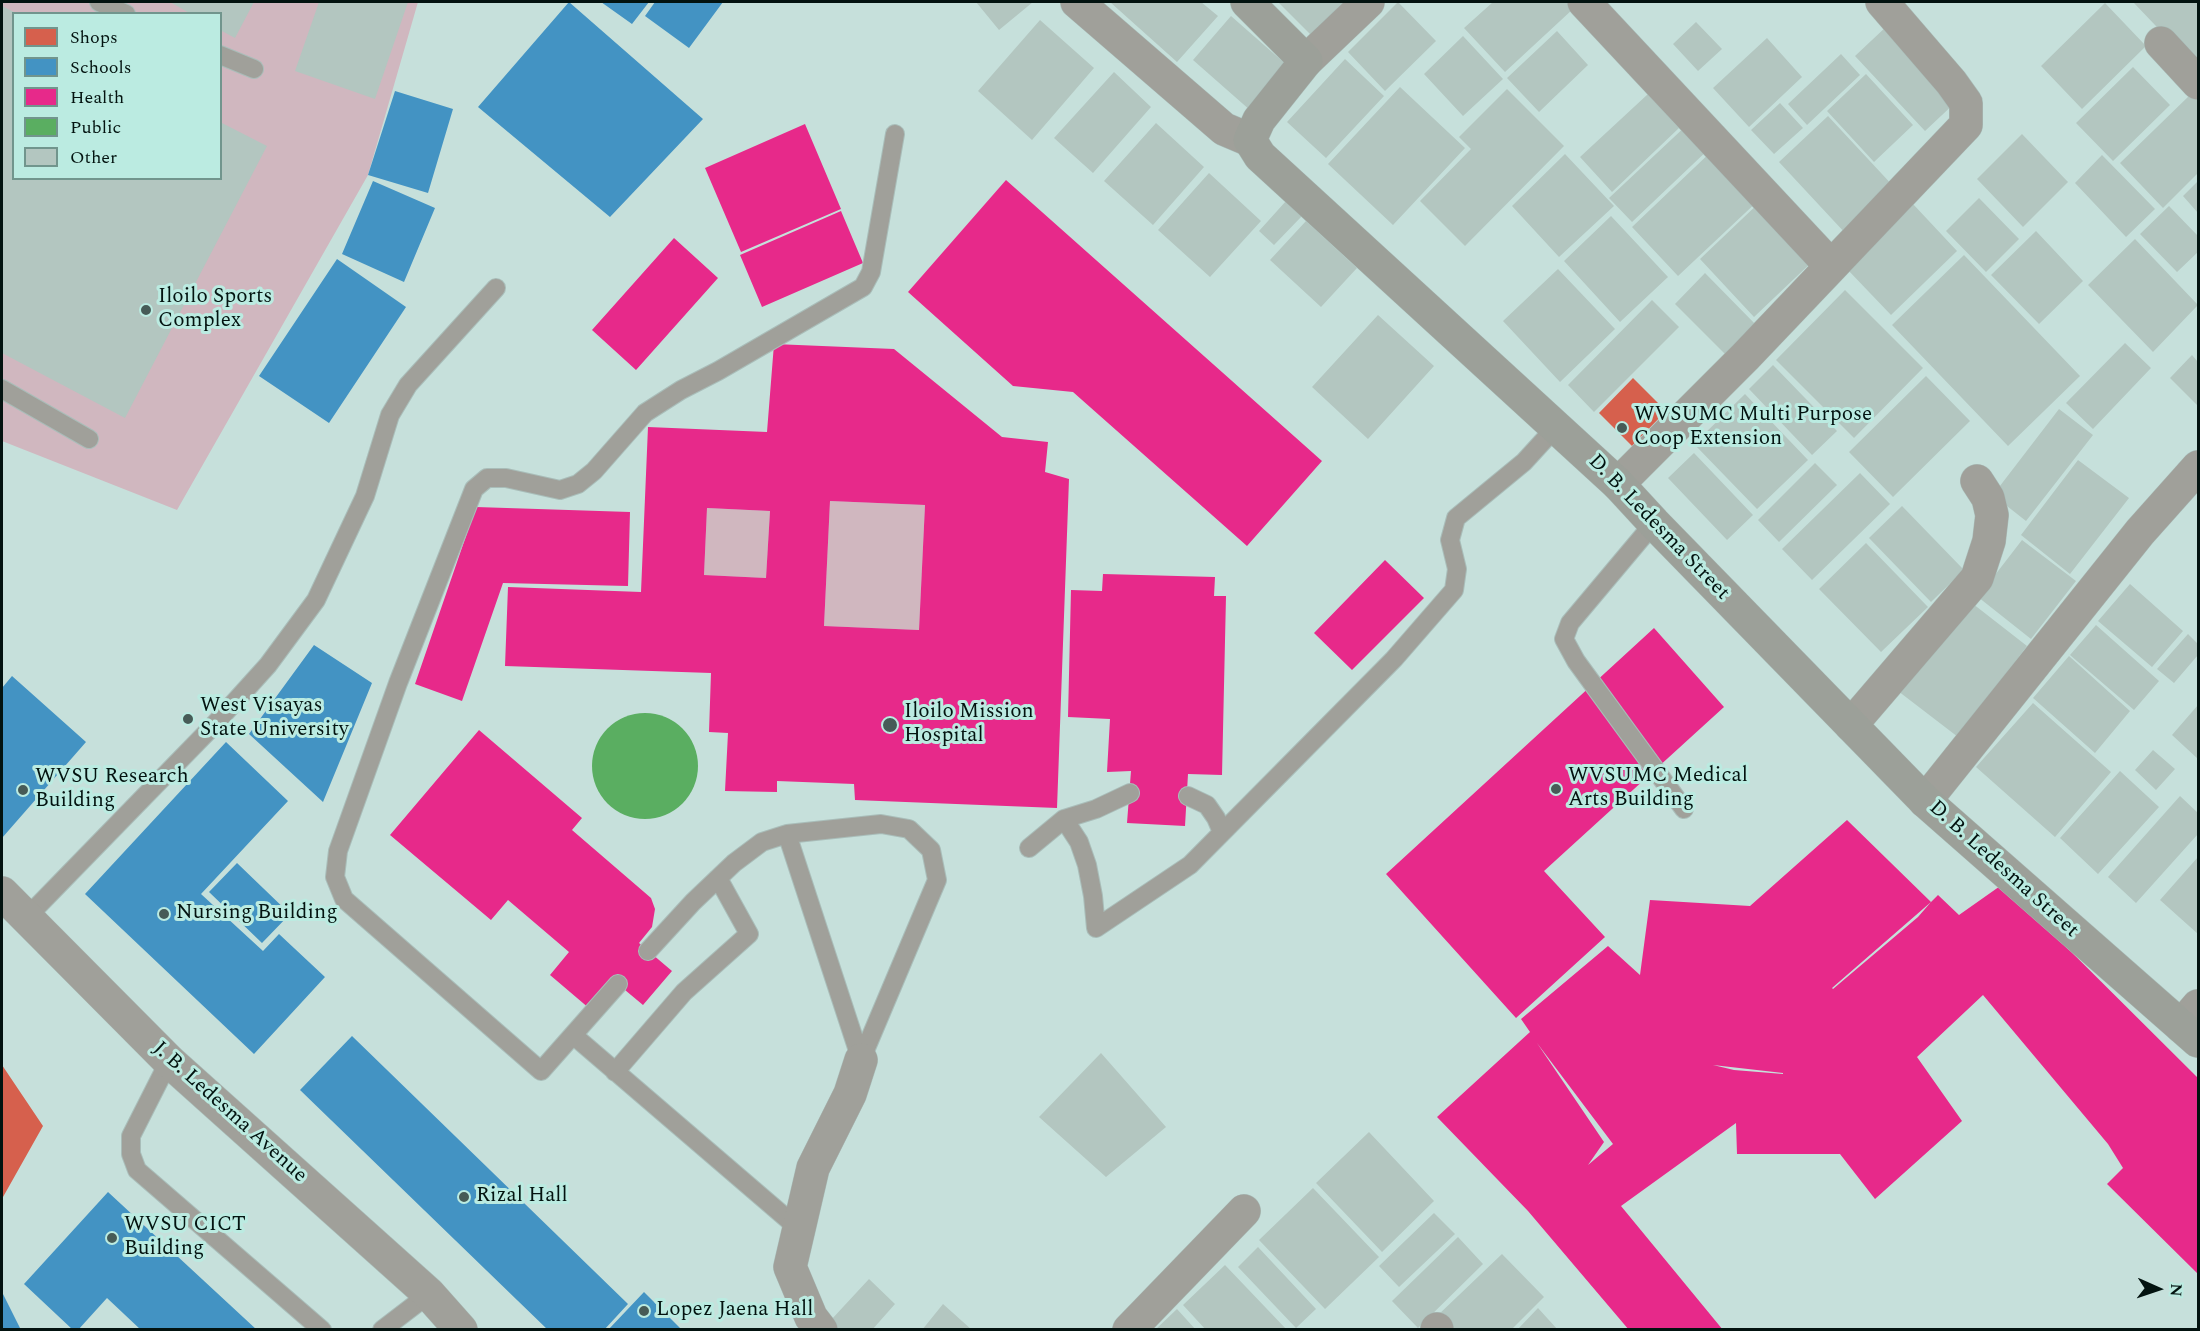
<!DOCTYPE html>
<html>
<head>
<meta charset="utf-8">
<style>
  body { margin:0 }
  #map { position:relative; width:2200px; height:1331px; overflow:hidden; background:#c6e0db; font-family:Spectral,serif }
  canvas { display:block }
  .frame { position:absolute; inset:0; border:3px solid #031310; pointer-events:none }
  .legend { position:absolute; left:12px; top:12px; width:210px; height:168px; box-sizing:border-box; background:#bbebe1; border:2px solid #71958d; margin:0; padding:8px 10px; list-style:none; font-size:18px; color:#031310 }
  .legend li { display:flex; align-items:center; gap:12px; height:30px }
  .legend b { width:30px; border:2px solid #71958d }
  .north { position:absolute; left:2128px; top:1259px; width:60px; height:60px; -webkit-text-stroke:4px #bbebe1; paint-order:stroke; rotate:93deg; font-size:16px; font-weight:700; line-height:24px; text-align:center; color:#031310 }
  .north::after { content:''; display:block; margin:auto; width:21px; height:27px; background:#031310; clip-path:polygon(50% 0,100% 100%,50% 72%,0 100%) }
</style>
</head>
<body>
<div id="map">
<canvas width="2200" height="1331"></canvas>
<div class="frame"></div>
<ul class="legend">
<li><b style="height:16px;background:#d6604d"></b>Shops</li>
<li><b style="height:16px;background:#4393c3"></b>Schools</li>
<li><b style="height:16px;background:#e7298a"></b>Health</li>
<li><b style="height:16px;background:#5aae61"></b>Public</li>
<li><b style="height:16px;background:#b3c6c0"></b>Other</li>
</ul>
<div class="north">N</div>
</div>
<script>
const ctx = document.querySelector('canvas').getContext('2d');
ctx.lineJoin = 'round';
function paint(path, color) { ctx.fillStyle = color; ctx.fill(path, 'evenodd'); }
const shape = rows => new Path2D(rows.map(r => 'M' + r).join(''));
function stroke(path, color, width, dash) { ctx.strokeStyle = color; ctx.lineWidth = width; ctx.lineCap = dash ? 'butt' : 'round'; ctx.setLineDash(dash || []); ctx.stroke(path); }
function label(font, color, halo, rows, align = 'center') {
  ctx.font = font + ' Spectral,serif'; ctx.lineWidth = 6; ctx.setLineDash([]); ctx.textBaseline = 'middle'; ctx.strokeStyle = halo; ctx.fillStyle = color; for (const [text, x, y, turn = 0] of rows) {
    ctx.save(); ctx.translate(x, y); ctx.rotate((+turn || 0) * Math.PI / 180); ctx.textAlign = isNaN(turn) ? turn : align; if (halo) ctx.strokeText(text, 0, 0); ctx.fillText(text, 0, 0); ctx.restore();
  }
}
paint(shape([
  [2,2,418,2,368,175,177,510,2,441],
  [14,14,220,14,220,178,14,178],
  [830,501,925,505,919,630,824,626],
  [707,508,770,511,766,578,704,575]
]), '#d0b7bf');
paint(shape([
  [1633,378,1666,411,1632,446,1599,413],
  [2,1065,43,1126,3,1197,2,1196]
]), '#d6604d');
paint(shape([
  [569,2,703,119,610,217,478,107],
  [601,2,649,2,632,24],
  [655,2,723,2,689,48,645,16],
  [395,91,453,109,428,193,368,175],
  [373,181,435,208,404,282,342,254],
  [337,259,406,307,329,423,259,376],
  [314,645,372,683,323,802,249,734],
  [12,676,86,742,2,838,2,688],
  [226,742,288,801,201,894,263,951,279,934,325,977,254,1054,85,894],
  [237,863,290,914,262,943,209,892],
  [352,1036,628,1304,604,1330,548,1330,300,1090],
  [108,1192,257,1330,141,1330,107,1298,78,1330,73,1330,24,1284],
  [2,1292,21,1330,2,1330],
  [644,1292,682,1330,608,1330]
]), '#4393c3');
paint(shape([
  [805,124,841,209,741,252,705,168],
  [1006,180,1322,461,1247,546,1073,392,1013,386,908,292],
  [841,211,863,263,762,307,740,255],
  [674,238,718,278,636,370,592,330],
  [774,344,894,349,1002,437,1048,442,1045,472,1069,479,1057,808,855,800,854,784,777,781,777,792,725,791,728,733,709,732,711,673,505,666,508,587,641,592,648,427,767,432],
  [830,501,925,505,919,630,824,626],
  [707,508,770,511,766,578,704,575],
  [476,507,630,512,628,586,503,583,462,701,415,684],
  [1385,560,1424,598,1352,670,1314,633],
  [1103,574,1215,577,1214,596,1226,596,1222,775,1188,774,1185,826,1127,823,1131,771,1107,772,1110,719,1068,717,1071,590,1102,591],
  [1654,628,1724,707,1544,871,1605,937,1516,1018,1386,874],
  [479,730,582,818,572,830,651,898,655,909,652,927,639,943,672,971,643,1005,613,980,590,1009,550,975,569,952,508,900,491,920,390,835],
  [1847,820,1931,902,1938,895,1959,915,2003,884,2198,1078,2198,1274,2107,1184,2123,1168,2108,1144,1983,995,1917,1057,1962,1121,1875,1199,1840,1154,1737,1154,1736,1123,1621,1206,1723,1330,1629,1330,1528,1211,1437,1117,1530,1032,1521,1019,1608,946,1640,975,1650,900,1750,906],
  [1931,902,1918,917,1833,989,1832,988],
  [1537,1043,1613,1144,1588,1165,1604,1142],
  [1713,1065,1783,1073,1783,1074,1734,1070]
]), '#e7298a');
paint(shape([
  '592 766a53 53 0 1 1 106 0a53 53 0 1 1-106 0Z'
]), '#5aae61');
paint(shape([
  [170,2,254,2,235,38,220,30,220,14,191,14],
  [319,2,408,2,375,99,295,71],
  [976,2,1033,2,999,30],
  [1110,2,1201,2,1218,16,1177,62],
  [1278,2,1355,2,1316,40],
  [1398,2,1436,41,1385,91,1348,52],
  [1493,2,1566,2,1573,9,1505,72,1464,28],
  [2133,2,2198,2,2198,70],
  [2105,3,2146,46,2082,109,2041,66],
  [2,6,14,12,14,178,220,178,220,122,267,146,125,418,2,353],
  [1231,16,1289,67,1251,111,1193,60],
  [1040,20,1094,68,1032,140,978,91],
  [1696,22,1722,49,1698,71,1673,44],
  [1888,25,1958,100,1925,131,1855,56],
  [1557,31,1588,65,1539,112,1507,78],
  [1463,36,1503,79,1463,116,1424,74],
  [1767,38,1802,77,1749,127,1713,88],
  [1841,54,1860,75,1807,125,1788,104],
  [1345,59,1384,96,1326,158,1287,122],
  [2133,67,2170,105,2113,161,2076,123],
  [1114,72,1151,107,1093,173,1054,138],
  [1866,74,1913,125,1874,162,1827,111],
  [1400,87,1465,148,1393,225,1328,164],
  [1507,89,1564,146,1465,246,1420,201,1471,149,1459,137],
  [1648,94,1679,128,1612,192,1580,157],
  [2191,94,2198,101,2198,173,2163,208,2120,163],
  [1780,103,1803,128,1774,154,1751,130],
  [1828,116,1895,188,1846,234,1779,162],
  [1156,123,1204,167,1153,225,1104,181],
  [1689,123,1711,147,1632,222,1609,198],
  [2022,134,2068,182,2023,227,1977,179],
  [1715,148,1761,198,1678,276,1632,227],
  [1565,154,1614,206,1559,257,1512,206],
  [2102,155,2155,209,2126,237,2075,183],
  [1209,173,1261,221,1210,277,1158,230],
  [2198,181,2198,213,2183,196],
  [1979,198,2019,239,1986,272,1946,231],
  [1762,200,1816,258,1754,317,1700,259],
  [1286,201,1302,216,1274,245,1259,231],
  [1913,204,1957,251,1891,315,1847,269],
  [2169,206,2198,236,2198,252,2177,272,2140,234],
  [1611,216,1668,277,1620,322,1564,261],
  [1306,221,1357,268,1321,307,1270,260],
  [2036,231,2083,281,2039,324,1991,275],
  [2135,239,2198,305,2153,352,2088,285],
  [1964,255,2080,376,2008,446,1892,325],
  [1558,269,1615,329,1560,382,1503,321],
  [1705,273,1760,329,1730,359,1675,304],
  [1845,290,1923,368,1854,438,1776,360],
  [1652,300,1679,327,1594,412,1568,385],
  [1378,315,1434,366,1368,439,1312,387],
  [2125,343,2151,368,2093,429,2066,403],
  [2192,355,2198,362,2198,406,2170,378],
  [1773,365,1837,431,1812,455,1749,389],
  [1926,376,1970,421,1893,497,1849,452],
  [1745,394,1808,460,1757,509,1694,444],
  [2059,409,2093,435,2026,521,1993,495],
  [1694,453,1753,515,1727,540,1668,478],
  [2078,460,2129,498,2070,574,2021,535],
  [1815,463,1837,485,1779,542,1758,520],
  [1860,473,1890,504,1812,580,1782,549],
  [1902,506,1964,570,1931,602,1869,538],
  [2022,540,2076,581,2031,639,1978,597],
  [1866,543,1928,607,1881,652,1819,589],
  [2130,584,2183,631,2152,667,2098,621],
  [1968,600,2027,646,1958,737,1898,691],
  [2096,625,2159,681,2134,710,2070,655],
  [2188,634,2198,644,2198,655,2174,683,2157,669],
  [2069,656,2130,711,2095,753,2033,698],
  [2033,703,2111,772,2055,837,1976,767],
  [2198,705,2198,759,2172,735],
  [2153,750,2175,769,2156,790,2135,770],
  [2120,771,2159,807,2098,874,2060,838],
  [2180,796,2198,813,2198,834,2136,903,2108,877],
  [2198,857,2198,934,2160,900],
  [1101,1053,1166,1127,1106,1177,1039,1117],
  [1369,1132,1434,1201,1382,1252,1316,1183],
  [1313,1188,1379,1257,1325,1309,1259,1240],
  [1434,1213,1455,1234,1399,1287,1379,1266],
  [1458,1237,1483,1264,1418,1328,1392,1301],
  [1258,1247,1316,1309,1296,1328,1238,1267],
  [1502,1254,1544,1297,1511,1330,1449,1330,1437,1316],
  [1225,1265,1287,1330,1206,1330,1183,1305],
  [869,1279,895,1304,872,1330,840,1330,831,1320],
  [943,1304,972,1330,922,1330],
  [1538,1308,1558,1330,1517,1330],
  [1177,1309,1196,1330,1155,1330]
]), '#b3c6c0');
const lane = shape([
  [99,2,126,14],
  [220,55,254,69],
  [2,389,89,439],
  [1654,523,1570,623,1564,639,1576,661,1684,809],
  [1188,796,1207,805,1216,818,1222,832],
  [1064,819,1079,842,1087,865,1093,896,1096,928,1190,865,1394,659,1454,590,1457,569,1450,540,1456,518,1524,462,1556,427],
  [787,834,861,1060],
  [1029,848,1064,819,1096,809,1130,793],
  [26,918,212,727,268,665,316,600,365,496,390,415,408,385,496,288],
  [648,951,693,902,734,863,762,842,787,834,881,824,909,829,931,850,937,880,861,1060],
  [618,984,541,1071,344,899,335,877,338,851,398,683,474,489,487,478,506,478,560,490,578,484,594,471,645,413,681,390,718,371,863,287,871,272,895,134],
  [573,1035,799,1229],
  [169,1061,131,1136,131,1154,137,1170,322,1330],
  [615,1072,684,992,749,934,718,878],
  [382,1330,429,1294]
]);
const street = shape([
  [1077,2,1224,129,1250,140],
  [1584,2,1831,266],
  [2161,43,2198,83],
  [1306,61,1368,2],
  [1618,484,1745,357,1966,125,1966,103,1951,82,1882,2],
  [1851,725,1977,578,1989,541,1992,515,1988,498,1977,481],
  [1925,801,2140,532,2198,467],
  [2,893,169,1061,429,1294,461,1330],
  [2181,1026,2198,1006],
  [1437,1329,1437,1330],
  [821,1330,811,1317,790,1267,813,1168,850,1094,861,1060],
  [1129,1330,1244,1211]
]);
const secondary = shape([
  [1247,2,1306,61,1259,120,1250,140,1260,156,1618,484,1654,523,1925,801,2198,1041]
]);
stroke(lane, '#a9bdb9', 20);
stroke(street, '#a9bdb9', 34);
stroke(secondary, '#a9bdb9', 34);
stroke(lane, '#a0a09a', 18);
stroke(street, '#a0a09a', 33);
stroke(secondary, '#9ca099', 33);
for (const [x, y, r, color] of [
  [146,310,6,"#475b57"],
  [1622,428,6,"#475b57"],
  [188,719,6,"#475b57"],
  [890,725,8,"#475b57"],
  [1556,789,6,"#475b57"],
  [23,790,6,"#475b57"],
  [164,914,6,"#475b57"],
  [464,1197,6,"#475b57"],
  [112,1238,6,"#475b57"],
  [644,1311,6,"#475b57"]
]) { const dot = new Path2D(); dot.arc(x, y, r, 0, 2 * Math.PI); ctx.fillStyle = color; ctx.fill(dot); stroke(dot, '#bbebe1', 2); }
label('21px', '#031310', '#bbebe1', [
  ["Iloilo Sports",158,298],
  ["Complex",158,322],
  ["WVSUMC Multi Purpose",1634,416],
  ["Coop Extension",1634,440],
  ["West Visayas",200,707],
  ["State University",200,731],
  ["Iloilo Mission",904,713],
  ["Hospital",904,737],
  ["WVSUMC Medical",1568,777],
  ["Arts Building",1568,801],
  ["WVSU Research",35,778],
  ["Building",35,802],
  ["Nursing Building",176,914],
  ["Rizal Hall",476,1197],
  ["WVSU CICT",124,1226],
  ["Building",124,1250],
  ["Lopez Jaena Hall",656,1311]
], 'left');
label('21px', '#031310', '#bbebe1', [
  ["D. B. Ledesma Street",1658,528,46],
  ["D. B. Ledesma Street",2003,870,42],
  ["J. B. Ledesma Avenue",229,1113,42]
]);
</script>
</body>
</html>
